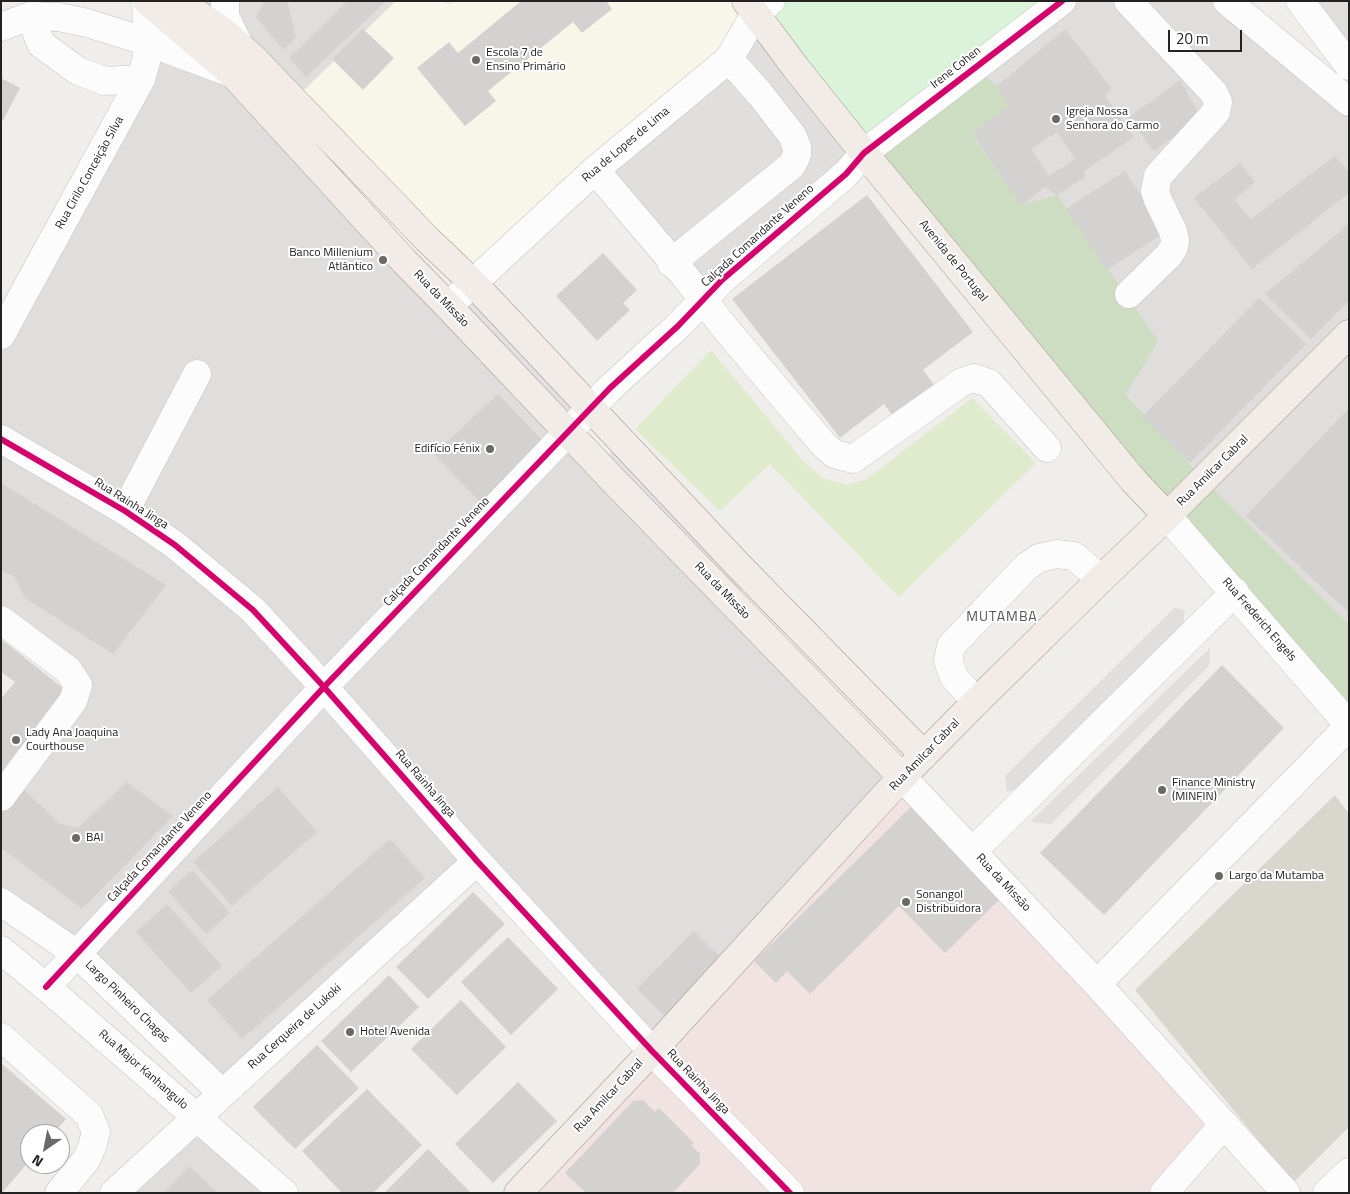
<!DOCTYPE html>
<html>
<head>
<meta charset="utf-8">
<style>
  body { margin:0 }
  #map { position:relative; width:1350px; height:1194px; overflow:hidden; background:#f0eeeb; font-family:"Titillium Web",sans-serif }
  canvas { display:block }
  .frame { position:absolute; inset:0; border:2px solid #222; pointer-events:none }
  .north { position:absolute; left:20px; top:1124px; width:50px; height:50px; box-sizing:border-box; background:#fff; border:1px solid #a7a7a7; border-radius:50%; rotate:213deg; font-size:14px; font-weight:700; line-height:20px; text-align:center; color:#222 }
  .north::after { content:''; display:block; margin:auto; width:18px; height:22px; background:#6a6968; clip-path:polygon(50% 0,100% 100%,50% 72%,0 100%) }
  .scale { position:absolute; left:1168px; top:30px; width:74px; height:22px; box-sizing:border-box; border:2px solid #222; border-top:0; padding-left:6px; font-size:15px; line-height:18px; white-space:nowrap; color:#222; -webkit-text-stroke:4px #fff; paint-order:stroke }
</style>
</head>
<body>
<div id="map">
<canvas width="1350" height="1194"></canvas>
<div class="frame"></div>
<div class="north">N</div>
<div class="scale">20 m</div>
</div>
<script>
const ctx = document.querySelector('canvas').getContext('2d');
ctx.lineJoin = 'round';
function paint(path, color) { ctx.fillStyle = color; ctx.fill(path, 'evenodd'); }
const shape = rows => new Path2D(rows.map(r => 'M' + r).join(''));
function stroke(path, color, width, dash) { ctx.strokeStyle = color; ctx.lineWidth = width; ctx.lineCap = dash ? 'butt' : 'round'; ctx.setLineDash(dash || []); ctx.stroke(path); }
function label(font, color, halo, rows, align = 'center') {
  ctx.font = font + ' "Titillium Web",sans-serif'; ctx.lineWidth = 4; ctx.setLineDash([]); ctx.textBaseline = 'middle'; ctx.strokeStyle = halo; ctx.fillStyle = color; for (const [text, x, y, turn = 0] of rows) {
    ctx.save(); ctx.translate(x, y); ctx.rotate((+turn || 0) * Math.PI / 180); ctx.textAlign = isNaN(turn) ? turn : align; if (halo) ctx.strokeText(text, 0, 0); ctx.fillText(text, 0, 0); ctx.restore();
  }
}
paint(shape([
  [179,1,396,1,294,100],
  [1062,1,1229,1,1349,101,1349,624,1204,479,1126,393,1021,206,972,134,1008,106,975,68],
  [1300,1,1349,1,1349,66],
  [148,42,233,74,902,777,652,1051,477,861,222,1093,1,902,1,798,78,685,1,620,1,335],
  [196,1116,284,1193,114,1193]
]), '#dfdedc');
paint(shape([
  [902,777,1224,1124,1165,1193,517,1193]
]), '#f1e3e2');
paint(shape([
  [396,1,444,1,448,6,454,1,746,1,729,59,473,283,294,100]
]), '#f8f6e8');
paint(shape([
  [1335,795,1349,814,1349,1127,1293,1183,1135,990]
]), '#d9d7cd');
paint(shape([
  [711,350,804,462,823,478,846,485,867,479,972,398,1036,463,899,597,770,464,720,511,635,429]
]), '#dfebcc');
paint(shape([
  [975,68,997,86,1008,106,972,135,1021,205,1057,195,1158,341,1126,394,1204,479,1349,624,1349,725,864,153]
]), '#cdddc2');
paint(shape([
  [771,1,1062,1,864,153,755,14]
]), '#dbf4d9');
paint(shape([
  [755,14,864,153,702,301,595,170],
  [1174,608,1185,610,1182,632,1015,790,1007,792,1005,776],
  [1210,648,1209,666,1051,824,1030,822]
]), '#e0dfde');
paint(shape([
  [473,283,591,409,568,433,448,306],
  [613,451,742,589,734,596,605,459]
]), '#e2e1e5');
paint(shape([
  [265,1,287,1,296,37,283,50,256,17],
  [348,1,386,1,306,77,289,58],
  [521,1,606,1,612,9,582,33,573,22,488,91,496,101,465,126,417,68,449,42,458,53],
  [363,29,394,58,363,90,332,59],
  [1065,29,1111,88,1105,96,1134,137,1084,171,1085,177,1057,195,1045,187,1021,206,972,134,1008,106,997,86],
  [1057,132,1075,159,1049,176,1031,149],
  [1,78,20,88,1,124],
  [1180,80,1198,112,1194,122,1154,151,1128,118],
  [1335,156,1349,172,1349,193,1252,269,1194,198,1240,163,1255,182,1234,200,1251,219],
  [1125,171,1165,232,1107,270,1066,209],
  [867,195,973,332,923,370,938,390,897,422,884,404,840,438,732,299],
  [1349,224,1349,301,1311,339,1265,294],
  [603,253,637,290,623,303,630,310,597,341,556,296],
  [1259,298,1306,344,1190,463,1142,417],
  [498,394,546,444,482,504,434,454],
  [1349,408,1349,613,1246,516],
  [1,483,166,585,113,654,25,598,14,576,1,571],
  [1,639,68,692,1,780,1,699,15,682,1,672],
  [1222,665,1284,728,1104,915,1040,853],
  [127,782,173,816,82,909,1,848,1,811,21,787,60,824,78,828],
  [278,787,317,832,232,906,193,862],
  [912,806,1002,897,945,953,899,906,810,994,787,971,776,983,754,961],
  [390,839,425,878,242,1039,207,1000],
  [192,870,230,913,206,934,168,891],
  [473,892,505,924,428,999,396,967],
  [167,904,222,966,191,993,136,932],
  [694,931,723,960,666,1017,637,989],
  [508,937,558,989,511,1035,461,982],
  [389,975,419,1007,351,1072,321,1041],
  [461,1000,506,1047,457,1095,411,1049],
  [317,1045,359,1088,295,1149,253,1107],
  [1,1063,66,1119,53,1134,30,1134,30,1160,2,1193],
  [518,1082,557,1121,493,1183,455,1144],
  [367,1089,422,1145,373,1193,342,1193,302,1151],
  [643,1100,655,1112,659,1108,694,1143,691,1145,700,1154,700,1164,673,1193,586,1193,565,1173,633,1101],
  [428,1149,471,1193,384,1193],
  [189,1166,218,1193,164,1193]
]), '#d4d2d0');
const minor = shape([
  [225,1,225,16,240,47],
  [1128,1,1214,93,1218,102,1216,112,1158,176,1155,191,1158,200,1173,231,1175,240,1174,247,1169,255,1129,294],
  [1227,1,1349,102],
  [1300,1,1349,66],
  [30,16,41,44,78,71,105,81,141,79],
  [1,27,30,16,59,17,87,23,148,42,229,72],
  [595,170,684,275,725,328,823,444,834,454,853,459,962,382,974,378,989,383,1047,448],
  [671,263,792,165,797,155,797,147,792,135,760,94,729,59],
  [448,306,595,170,729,59,755,14,771,1],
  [1,335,141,79,146,62,148,42,146,1],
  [1,439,125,511,175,545,253,610,324,687,477,861,652,1051,790,1193],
  [125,511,197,374],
  [1167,516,1349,725],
  [1,620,68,670,78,685,73,701,1,797],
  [976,702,954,677,948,661,951,646,1026,567,1039,558,1057,554,1074,556,1101,579],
  [902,777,1097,984,1286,1193],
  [973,851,1235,592],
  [1,902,77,954,222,1093],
  [1,950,46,987,284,1193],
  [1097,984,1349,726],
  [46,987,324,687,610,388,678,326,722,280,846,174,864,153,1062,1],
  [1,1037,89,1115,96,1132,92,1147,86,1160,59,1193],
  [114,1193,477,861],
  [1164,1193,1224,1124],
  [1327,1193,1349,1172]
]);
const major = shape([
  [147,1,233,74,404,261,448,306,612,479,902,777],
  [179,1,226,34,252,57,427,239,473,283,738,565,924,755],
  [746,1,796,68,864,153,1133,480,1167,516],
  [518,1193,652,1051,902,777,976,702,1101,579,1167,516,1349,334]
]);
stroke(minor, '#c6c5c3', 29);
stroke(major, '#a69987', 29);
stroke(minor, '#fdfcfc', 28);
stroke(major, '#f2ece8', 28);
stroke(shape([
  [1,439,125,511,175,545,253,610,324,687,477,861,652,1051,790,1193],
  [46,987,324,687,610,388,678,326,722,280,846,174,864,153,1062,1]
]), '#d6006c', 6);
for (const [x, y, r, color] of [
  [476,60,5,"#6a6968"],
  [1056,119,5,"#6a6968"],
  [383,260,5,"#6a6968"],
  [490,449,5,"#6a6968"],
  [16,740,5,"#6a6968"],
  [1162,790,5,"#6a6968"],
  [76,838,5,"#6a6968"],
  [1219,876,5,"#6a6968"],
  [906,902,5,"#6a6968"],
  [350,1032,5,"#6a6968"]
]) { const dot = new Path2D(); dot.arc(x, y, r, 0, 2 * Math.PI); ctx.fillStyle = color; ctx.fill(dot); stroke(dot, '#fff', 2); }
label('12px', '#222', '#fff', [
  ["Escola 7 de",486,53],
  ["Ensino Primário",486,67],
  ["Igreja Nossa",1066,112],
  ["Senhora do Carmo",1066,126],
  ["Banco Millenium",373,253,"right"],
  ["Atlântico",373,267,"right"],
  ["Edifício Fénix",480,449,"right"],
  ["Lady Ana Joaquina",26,733],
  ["Courthouse",26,747],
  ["Finance Ministry",1172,783],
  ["(MINFIN)",1172,797],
  ["BAI",86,838],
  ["Largo da Mutamba",1229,876],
  ["Sonangol",916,895],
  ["Distribuidora",916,909],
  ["Hotel Avenida",360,1032]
], 'left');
label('12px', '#222', '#fff', [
  ["Irene Cohen",956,68,-38],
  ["Rua de Lopes de Lima",626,145,-40],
  ["Rua Cirilo Conceição Silva",90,173,-61],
  ["Calçada Comandante Veneno",758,236,-42],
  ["Avenida de Portugal",953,261,51],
  ["Rua da Missão",441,299,46],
  ["Rua Amilcar Cabral",1213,471,-45],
  ["Rua Rainha Jinga",131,504,32],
  ["Calçada Comandante Veneno",437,552,-46],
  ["Rua da Missão",722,591,46],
  ["Rua Frederich Engels",1259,620,49],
  ["Rua Amilcar Cabral",925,755,-46],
  ["Rua Rainha Jinga",425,784,49],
  ["Calçada Comandante Veneno",160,847,-47],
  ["Rua da Missão",1003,883,47],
  ["Largo Pinheiro Chagas",127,1002,44],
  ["Rua Cerqueira de Lukoki",295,1027,-42],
  ["Rua Major Kanhangulo",143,1070,41],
  ["Rua Rainha Jinga",698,1082,46],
  ["Rua Amilcar Cabral",609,1096,-47]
]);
ctx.letterSpacing = '1px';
label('14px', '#555', '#fff', [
  ["MUTAMBA",1002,618]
]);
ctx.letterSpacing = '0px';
</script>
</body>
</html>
